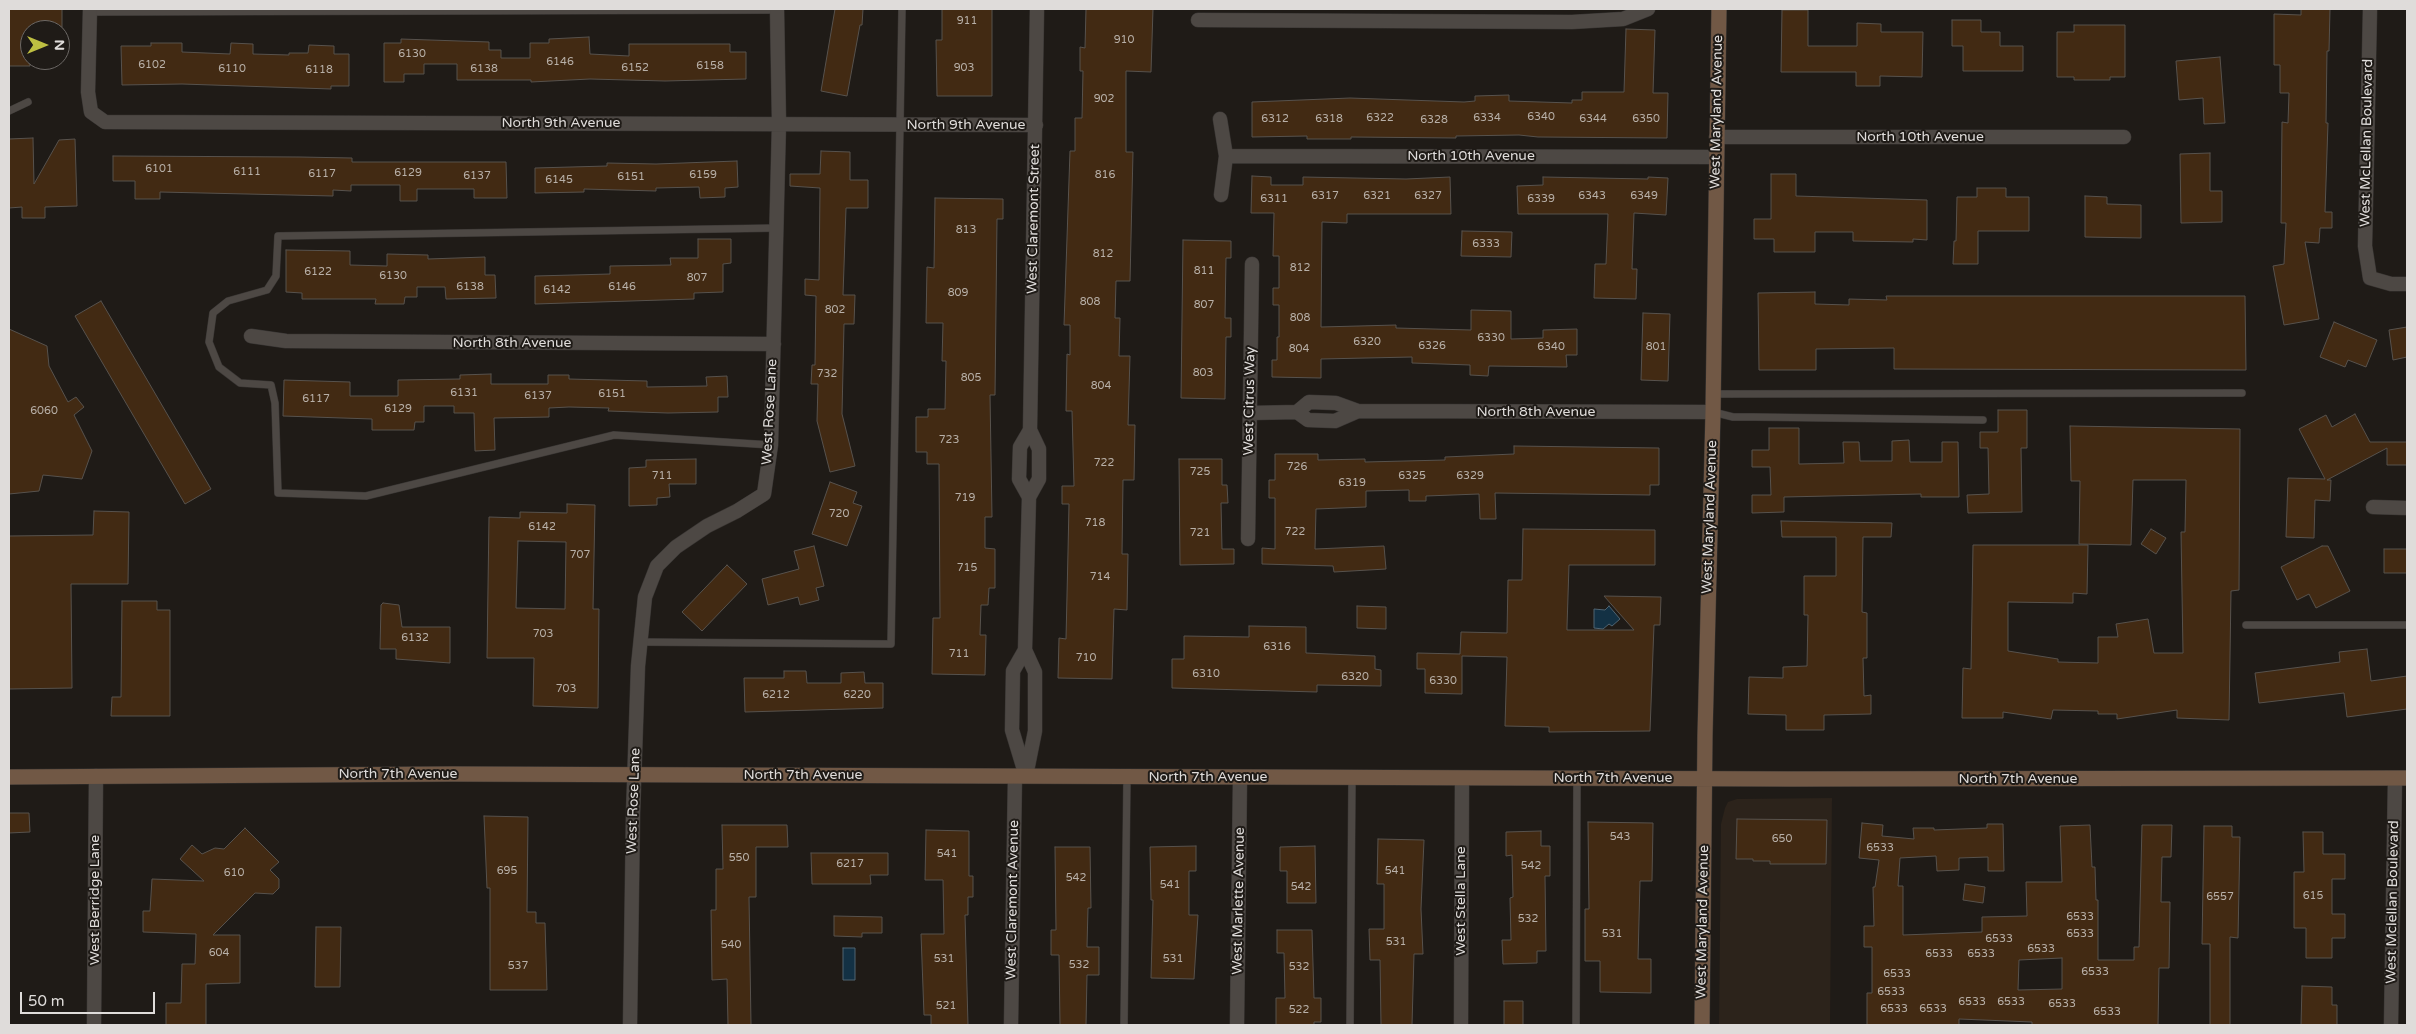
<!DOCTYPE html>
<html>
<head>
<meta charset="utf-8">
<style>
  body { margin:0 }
  #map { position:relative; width:2416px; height:1034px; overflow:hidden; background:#1f1b17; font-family:"Varela Round",sans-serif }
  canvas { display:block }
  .frame { position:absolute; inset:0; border:10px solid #dfdcda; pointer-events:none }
  .north { position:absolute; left:20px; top:20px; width:50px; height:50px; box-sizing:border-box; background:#1f1b17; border:1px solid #6c6865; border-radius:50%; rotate:90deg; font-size:14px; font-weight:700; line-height:20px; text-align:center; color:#dfdcda }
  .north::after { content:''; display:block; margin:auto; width:18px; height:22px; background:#bebf42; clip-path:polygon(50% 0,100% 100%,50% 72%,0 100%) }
  .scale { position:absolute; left:20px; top:992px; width:135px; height:22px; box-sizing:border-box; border:2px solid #dfdcda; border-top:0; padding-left:6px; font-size:15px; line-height:18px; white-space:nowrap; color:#dfdcda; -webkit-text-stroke:4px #1f1b17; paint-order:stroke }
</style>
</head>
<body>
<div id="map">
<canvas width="2416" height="1034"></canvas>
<div class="frame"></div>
<div class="north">N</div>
<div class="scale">50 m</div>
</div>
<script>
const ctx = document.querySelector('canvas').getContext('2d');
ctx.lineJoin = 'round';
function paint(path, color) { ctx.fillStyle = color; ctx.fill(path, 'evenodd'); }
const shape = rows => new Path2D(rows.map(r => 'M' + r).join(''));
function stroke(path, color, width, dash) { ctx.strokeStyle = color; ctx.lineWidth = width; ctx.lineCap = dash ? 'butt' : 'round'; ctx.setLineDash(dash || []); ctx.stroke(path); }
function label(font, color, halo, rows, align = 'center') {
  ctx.font = font + ' "Varela Round",sans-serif'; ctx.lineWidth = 4; ctx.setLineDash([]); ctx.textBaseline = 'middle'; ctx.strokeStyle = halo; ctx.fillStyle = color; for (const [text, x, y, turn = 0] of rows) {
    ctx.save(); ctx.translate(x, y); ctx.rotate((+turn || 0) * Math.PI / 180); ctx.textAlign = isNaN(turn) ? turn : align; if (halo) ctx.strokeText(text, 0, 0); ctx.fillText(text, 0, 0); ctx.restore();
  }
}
paint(shape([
  [1832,798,1830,1025,1719,1025,1721,824,1725,808,1728,802,1737,799]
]), '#2c231b');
const water = shape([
  [1609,606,1620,619,1612,626,1609,624,1603,629,1594,628,1594,609,1605,610,1609,606],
  [843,948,855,948,855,980,843,980,843,948]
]);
paint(water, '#133144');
stroke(water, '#506471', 1);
const building = shape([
  [9,9,62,9,62,30,30,30,30,66,9,66,9,9],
  [835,9,863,9,862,25,860,25,847,96,821,91,835,9],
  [942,9,992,9,992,96,937,96,936,40,942,40,942,9],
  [1086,9,1153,9,1151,72,1126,71,1126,152,1133,152,1130,281,1116,281,1115,318,1120,318,1119,356,1130,356,1128,425,1135,425,1134,480,1123,480,1122,554,1128,554,1127,610,1114,609,1112,679,1058,678,1059,638,1066,639,1068,552,1069,504,1062,504,1062,486,1074,486,1072,411,1066,411,1067,354,1070,355,1070,325,1064,325,1070,151,1075,151,1075,118,1082,118,1083,71,1080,71,1080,47,1085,48,1086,9],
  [2301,9,2330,9,2329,51,2327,51,2326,123,2328,123,2325,212,2332,212,2332,228,2320,228,2319,243,2305,242,2319,319,2284,325,2273,266,2284,264,2286,223,2281,223,2282,122,2288,123,2289,93,2280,93,2280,65,2274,65,2274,14,2301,15,2301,9],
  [1782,10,1808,10,1808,46,1857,46,1857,23,1881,24,1881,32,1923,32,1922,77,1880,76,1880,86,1856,86,1856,72,1781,72,1782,10],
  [1952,20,1981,20,1981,32,2000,32,2000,46,2023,46,2023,71,1963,71,1963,46,1952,46,1952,20],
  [2074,25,2125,25,2125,77,2110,77,2110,80,2074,80,2074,77,2057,77,2057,32,2074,32,2074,25],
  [1626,29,1655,30,1653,93,1668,93,1667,138,1538,137,1519,135,1456,136,1456,138,1351,137,1351,139,1307,139,1307,136,1252,137,1252,102,1350,98,1464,102,1475,101,1475,96,1509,95,1509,101,1572,103,1572,100,1582,100,1582,92,1624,92,1626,29],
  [589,37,590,54,629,56,629,44,730,44,730,52,746,52,746,79,665,81,590,79,531,82,531,80,457,80,457,64,424,64,424,74,404,74,404,82,384,82,384,43,401,43,401,39,489,42,489,50,501,50,501,58,530,58,530,43,549,43,549,39,589,37],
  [151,43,182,43,182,52,230,54,231,43,253,44,253,54,289,55,289,53,308,53,309,45,334,46,334,54,349,54,349,86,331,86,331,89,182,84,122,85,121,46,151,46,151,43],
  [2220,57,2225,123,2204,124,2203,98,2179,100,2176,61,2220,57],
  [33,138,34,184,59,140,75,139,77,206,45,207,45,218,22,218,22,207,9,208,9,139,33,138],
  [821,151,850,152,850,180,868,180,868,208,846,208,843,295,855,295,854,324,844,324,842,414,855,466,830,472,817,421,818,384,811,384,812,365,815,365,816,296,805,295,805,279,819,280,820,188,790,186,790,174,820,174,821,151],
  [2210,153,2210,191,2222,191,2222,222,2181,223,2180,154,2210,153],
  [113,156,300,157,352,158,352,162,506,162,507,198,474,198,474,189,417,189,417,201,400,201,400,185,351,185,351,191,333,190,333,196,160,192,160,199,135,199,135,181,113,181,113,156],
  [737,161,738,187,725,188,725,197,700,198,699,187,656,188,656,191,584,189,584,192,535,193,535,168,607,166,607,163,656,164,737,161],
  [1771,174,1796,174,1796,196,1927,200,1927,240,1913,239,1913,242,1853,241,1853,232,1815,232,1815,252,1774,252,1774,239,1754,239,1754,219,1771,219,1771,174],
  [1252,176,1271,177,1271,185,1303,185,1303,177,1406,179,1450,177,1451,214,1347,214,1347,223,1322,222,1321,327,1396,325,1396,328,1471,330,1471,310,1511,311,1511,339,1543,338,1543,330,1577,329,1577,355,1566,355,1567,367,1489,366,1488,376,1470,375,1470,365,1412,363,1412,357,1321,359,1321,378,1272,377,1272,360,1277,360,1277,337,1279,337,1279,305,1273,305,1273,288,1279,288,1279,256,1273,256,1274,213,1251,213,1252,176],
  [1543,177,1648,179,1648,177,1668,178,1666,215,1634,213,1632,269,1637,269,1636,299,1594,298,1595,264,1606,264,1608,214,1518,214,1517,186,1543,185,1543,177],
  [1977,188,2006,188,2006,197,2029,197,2029,231,1978,231,1978,264,1953,264,1954,241,1956,241,1957,197,1977,197,1977,188],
  [2085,196,2107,197,2107,204,2141,205,2141,238,2085,237,2085,196],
  [935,198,1003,199,1003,219,997,219,995,395,990,395,992,517,985,517,985,548,995,549,995,588,989,588,988,605,981,605,980,635,986,635,985,675,932,674,933,618,940,618,939,464,927,464,927,452,916,452,916,417,928,417,928,409,945,409,946,361,942,361,943,323,926,323,927,267,934,268,935,198],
  [1462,231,1512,232,1511,257,1461,256,1462,231],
  [698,239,731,239,731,263,723,264,723,292,694,293,694,299,535,304,535,276,610,274,610,266,671,265,670,258,698,258,698,239],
  [1183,240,1231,241,1231,258,1226,258,1225,318,1231,318,1231,337,1226,337,1225,399,1181,398,1183,240],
  [286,250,350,251,350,265,387,266,387,254,428,255,428,259,485,257,485,275,495,275,496,298,446,299,445,287,417,287,417,297,405,297,404,304,375,304,376,299,302,299,302,293,286,292,286,250],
  [1815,292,1815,304,1849,305,1849,299,1887,300,1886,296,2245,296,2246,370,1894,369,1894,348,1816,349,1816,370,1759,370,1758,293,1815,292],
  [101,301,211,489,185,504,75,316,101,301],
  [1643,313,1670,314,1668,381,1641,380,1643,313],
  [2334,322,2377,340,2366,367,2348,360,2345,367,2320,357,2334,322],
  [2407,327,2407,357,2393,360,2389,330,2407,327],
  [9,329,47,346,49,366,68,402,76,397,84,407,74,415,92,451,82,479,43,475,39,491,9,494,9,329],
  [491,374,491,384,548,384,548,375,569,375,569,379,647,381,647,387,707,386,706,377,727,376,728,397,718,397,718,412,668,413,608,411,609,408,569,407,549,408,549,417,494,418,495,450,475,451,474,413,454,413,454,406,424,406,424,422,415,422,414,430,372,430,372,419,283,416,284,380,350,382,350,396,398,396,398,380,460,379,460,375,491,374],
  [1998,410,2027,410,2027,448,2021,448,2022,512,1968,513,1967,495,1989,494,1988,448,1980,448,1980,432,1998,432,1998,410],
  [2355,414,2370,442,2407,442,2407,465,2387,465,2387,448,2327,480,2331,480,2330,501,2315,500,2314,538,2286,537,2288,478,2325,479,2299,429,2326,415,2332,427,2355,414],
  [2070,426,2240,429,2239,590,2231,591,2229,720,2177,718,2177,710,2117,719,2117,714,2098,714,2098,711,2053,710,2051,719,2003,712,2003,718,1962,718,1963,668,1971,669,1973,545,2088,545,2087,594,2073,593,2073,603,2008,602,2008,651,2058,659,2058,662,2098,663,2098,637,2118,637,2116,624,2148,619,2154,653,2183,653,2181,532,2185,532,2186,480,2133,480,2131,545,2079,544,2080,481,2071,481,2070,426],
  [1769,428,1799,428,1799,464,1844,463,1843,442,1859,442,1860,461,1892,461,1892,441,1909,440,1910,462,1942,462,1942,442,1958,442,1959,497,1921,497,1921,494,1784,497,1784,512,1752,513,1752,495,1771,495,1770,467,1752,467,1752,450,1769,450,1769,428],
  [1514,446,1659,448,1659,485,1650,485,1650,495,1495,493,1496,519,1480,519,1479,494,1426,496,1426,501,1409,501,1409,490,1366,491,1366,507,1316,509,1315,549,1384,546,1386,569,1334,572,1333,566,1262,564,1262,548,1275,549,1275,498,1269,498,1269,480,1275,480,1275,454,1318,454,1318,460,1365,459,1365,462,1445,460,1445,457,1514,454,1514,446],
  [696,459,696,484,669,484,670,497,657,498,657,505,629,506,629,468,646,467,646,460,696,459],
  [1179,459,1222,459,1222,485,1227,485,1228,503,1221,503,1222,549,1234,549,1234,564,1180,565,1179,459],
  [830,482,857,492,853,503,862,506,847,546,812,534,830,482],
  [567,504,595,505,593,609,599,609,598,708,533,706,534,658,487,658,489,517,520,518,520,512,567,513,567,504],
  [518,541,566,542,565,609,516,608,518,541],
  [94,511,129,512,128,584,71,584,72,688,9,689,9,536,93,535,94,511],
  [1781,521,1892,523,1891,537,1863,537,1862,612,1867,613,1867,658,1863,658,1864,696,1871,695,1871,714,1824,715,1824,730,1786,730,1786,715,1748,714,1749,677,1783,678,1783,667,1807,666,1808,615,1804,615,1804,576,1836,576,1836,537,1782,537,1781,521],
  [1523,529,1655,530,1655,565,1569,565,1567,627,1567,630,1634,630,1604,596,1661,597,1660,625,1654,625,1650,731,1549,732,1549,727,1505,726,1507,657,1462,656,1462,694,1425,693,1425,669,1417,669,1417,653,1460,654,1461,632,1507,633,1508,580,1522,580,1523,529],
  [2151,529,2166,538,2156,554,2141,544,2151,529],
  [814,546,824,586,816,588,819,600,800,605,798,597,768,605,762,579,799,569,794,551,814,546],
  [2322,546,2328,546,2350,591,2316,608,2309,594,2297,600,2281,567,2322,546],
  [2384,549,2407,549,2407,573,2384,573,2384,549],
  [727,565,747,584,702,631,682,612,727,565],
  [122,601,157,601,157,610,170,610,170,716,111,716,112,697,121,697,122,601],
  [383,603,399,605,402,627,450,627,450,663,396,659,396,649,380,649,381,605,383,603],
  [1357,606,1386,607,1386,629,1357,628,1357,606],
  [1249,626,1306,627,1306,653,1375,656,1375,669,1381,670,1381,686,1317,685,1317,692,1172,688,1172,659,1184,659,1184,636,1249,637,1249,626],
  [2367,649,2371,681,2407,676,2407,709,2347,717,2344,693,2259,703,2255,673,2340,662,2339,652,2367,649],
  [784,671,806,671,807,683,841,683,841,673,864,672,865,683,883,683,883,708,745,712,744,678,784,678,784,671],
  [9,813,29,813,30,832,9,833,9,813],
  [484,816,528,817,527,912,536,912,536,923,545,923,547,990,490,990,490,888,487,888,484,816],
  [1737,819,1827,820,1826,864,1770,864,1770,861,1753,861,1753,859,1736,859,1737,819],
  [1588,822,1653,823,1652,881,1640,881,1638,959,1651,959,1651,993,1600,992,1600,961,1585,961,1585,909,1589,909,1588,822],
  [1862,823,1883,825,1882,836,1914,839,1913,828,1934,828,1934,830,1987,828,1987,824,2003,824,2004,871,1988,871,1988,857,1959,858,1959,870,1937,871,1936,856,1900,858,1898,886,1903,886,1903,935,1982,932,1982,917,2027,916,2026,882,2062,882,2060,826,2090,825,2092,867,2095,867,2096,900,2098,900,2098,960,2134,960,2134,947,2139,947,2142,825,2172,825,2171,857,2162,857,2161,902,2170,902,2169,968,2159,968,2158,1025,2032,1025,2032,1022,1959,1019,1959,1025,1867,1025,1867,993,1872,993,1872,947,1864,947,1864,926,1874,926,1873,887,1875,887,1879,860,1859,858,1862,823],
  [2062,958,2062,989,2018,990,2019,960,2062,958],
  [722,825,787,825,788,847,756,847,756,897,749,897,751,1025,728,1025,727,979,712,980,711,910,716,910,716,869,723,869,722,825],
  [2204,826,2232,826,2232,837,2240,837,2238,938,2230,937,2230,1025,2210,1025,2210,944,2202,944,2204,826],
  [245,828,279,862,270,870,279,879,279,888,273,894,255,893,213,935,240,935,240,983,206,984,206,1025,166,1025,166,1003,181,1003,182,964,195,964,196,934,143,932,143,911,150,911,152,879,204,881,180,859,192,845,202,854,215,848,224,849,245,828],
  [926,830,969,831,969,876,973,876,973,897,968,897,968,915,965,915,968,1025,931,1025,931,1015,924,1015,921,934,944,934,943,880,925,880,926,830],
  [1541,831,1541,846,1550,846,1550,876,1545,876,1546,951,1537,951,1537,963,1503,964,1502,940,1511,940,1510,898,1513,897,1512,855,1506,856,1506,832,1541,831],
  [2303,832,2323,832,2323,854,2345,854,2345,879,2332,879,2332,914,2345,914,2345,938,2332,938,2332,958,2306,958,2306,928,2294,928,2294,872,2304,872,2303,832],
  [1378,839,1424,840,1421,909,1423,954,1414,954,1412,1025,1381,1025,1380,960,1370,960,1369,929,1384,929,1384,884,1377,884,1378,839],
  [1196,846,1196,871,1189,871,1189,915,1198,915,1194,979,1151,978,1153,900,1151,900,1150,847,1196,846],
  [1315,846,1316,903,1287,903,1287,871,1280,871,1280,847,1315,846],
  [1055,847,1090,847,1091,908,1088,908,1087,947,1099,947,1099,975,1087,975,1086,1025,1060,1025,1059,955,1051,955,1051,930,1056,930,1055,847],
  [811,853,888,853,888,875,870,875,871,884,812,884,811,853],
  [1965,884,1985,887,1983,903,1963,900,1965,884],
  [834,916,882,917,882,933,862,933,862,937,834,936,834,916],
  [316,927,341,927,340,987,315,987,316,927],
  [1277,930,1312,930,1314,998,1321,998,1321,1022,1314,1022,1314,1025,1276,1025,1276,998,1285,998,1284,953,1277,953,1277,930],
  [2302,986,2332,987,2332,1005,2337,1005,2337,1025,2301,1025,2302,986],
  [1504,1001,1523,1001,1523,1025,1504,1025,1504,1001]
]);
paint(building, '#422a13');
stroke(building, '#57524d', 1);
const lane = shape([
  [90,12,777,10],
  [9,111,28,102],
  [1714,394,2242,393],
  [1713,412,1733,417,1754,417,1983,420],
  [771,445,614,435,366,496,278,493,275,403,271,385,240,383,219,367,209,342,213,313,228,301,267,290,276,276,278,236,777,228],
  [2246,625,2407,625],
  [639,642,891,644,902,9],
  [1124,1025,1127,776],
  [1350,1025,1352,778],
  [1576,1025,1577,778]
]);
const street = shape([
  [90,9,88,92,91,112,105,122,1036,125],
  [2370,9,2365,246,2370,278,2391,284,2407,284],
  [1198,20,1572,22,1623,19,1648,9],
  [1220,119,1226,156,1221,195],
  [1716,137,2124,137],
  [1226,156,1716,157],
  [251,336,286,341,774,344],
  [1297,412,1308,420,1335,421,1358,411],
  [1250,413,1297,412,1309,402,1336,403,1358,411,1713,412],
  [1029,497,1019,479,1020,447,1030,430],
  [2373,507,2407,508],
  [1248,539,1252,264],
  [1025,650,1013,671,1012,730,1025,773],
  [1026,776,1035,731,1035,672,1025,650,1029,497,1039,479,1039,449,1030,430,1037,9],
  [94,1025,96,776],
  [630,1025,633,814,638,666,645,597,657,566,676,547,707,526,737,511,764,494,771,445,779,123,777,9],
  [1011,1025,1015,776],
  [1237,1025,1240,777],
  [1461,1025,1462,778],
  [2391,1025,2395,778]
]);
const secondary = shape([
  [9,777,452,774,1791,779,2407,778],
  [1702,1025,1705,735,1713,412,1719,9]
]);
stroke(lane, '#383533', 8);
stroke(street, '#383533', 15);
stroke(secondary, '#383533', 16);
stroke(lane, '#4d4844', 7);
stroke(street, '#4d4844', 14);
stroke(secondary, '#715845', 15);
label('11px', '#b8b0a8', null, [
  ["911",967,21],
  ["910",1124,40],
  ["6130",412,54],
  ["6146",560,62],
  ["6102",152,65],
  ["6158",710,66],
  ["6152",635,68],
  ["903",964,68],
  ["6110",232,69],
  ["6138",484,69],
  ["6118",319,70],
  ["902",1104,99],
  ["6340",1541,117],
  ["6322",1380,118],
  ["6334",1487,118],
  ["6312",1275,119],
  ["6318",1329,119],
  ["6344",1593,119],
  ["6350",1646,119],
  ["6328",1434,120],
  ["6101",159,169],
  ["6111",247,172],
  ["6129",408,173],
  ["6117",322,174],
  ["6159",703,175],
  ["816",1105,175],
  ["6137",477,176],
  ["6151",631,177],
  ["6145",559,180],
  ["6317",1325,196],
  ["6321",1377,196],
  ["6327",1428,196],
  ["6343",1592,196],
  ["6349",1644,196],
  ["6311",1274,199],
  ["6339",1541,199],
  ["813",966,230],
  ["6333",1486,244],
  ["812",1103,254],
  ["812",1300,268],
  ["811",1204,271],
  ["6122",318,272],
  ["6130",393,276],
  ["807",697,278],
  ["6138",470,287],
  ["6146",622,287],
  ["6142",557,290],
  ["809",958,293],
  ["808",1090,302],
  ["807",1204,305],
  ["802",835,310],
  ["808",1300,318],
  ["6330",1491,338],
  ["6320",1367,342],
  ["6326",1432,346],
  ["6340",1551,347],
  ["801",1656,347],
  ["804",1299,349],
  ["803",1203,373],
  ["732",827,374],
  ["805",971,378],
  ["804",1101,386],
  ["6131",464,393],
  ["6151",612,394],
  ["6137",538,396],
  ["6117",316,399],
  ["6129",398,409],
  ["6060",44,411],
  ["723",949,440],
  ["722",1104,463],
  ["726",1297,467],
  ["725",1200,472],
  ["711",662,476],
  ["6325",1412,476],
  ["6329",1470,476],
  ["6319",1352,483],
  ["719",965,498],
  ["720",839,514],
  ["718",1095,523],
  ["6142",542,527],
  ["722",1295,532],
  ["721",1200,533],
  ["707",580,555],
  ["715",967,568],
  ["714",1100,577],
  ["703",543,634],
  ["6132",415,638],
  ["6316",1277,647],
  ["711",959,654],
  ["710",1086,658],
  ["6310",1206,674],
  ["6320",1355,677],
  ["6330",1443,681],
  ["703",566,689],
  ["6212",776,695],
  ["6220",857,695],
  ["543",1620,837],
  ["650",1782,839],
  ["6533",1880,848],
  ["541",947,854],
  ["550",739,858],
  ["6217",850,864],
  ["542",1531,866],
  ["695",507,871],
  ["541",1395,871],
  ["610",234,873],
  ["542",1076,878],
  ["541",1170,885],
  ["542",1301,887],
  ["615",2313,896],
  ["6557",2220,897],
  ["6533",2080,917],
  ["532",1528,919],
  ["531",1612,934],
  ["6533",2080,934],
  ["6533",1999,939],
  ["531",1396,942],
  ["540",731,945],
  ["6533",2041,949],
  ["604",219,953],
  ["6533",1939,954],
  ["6533",1981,954],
  ["531",944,959],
  ["531",1173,959],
  ["532",1079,965],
  ["537",518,966],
  ["532",1299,967],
  ["6533",2095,972],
  ["6533",1897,974],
  ["6533",1891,992],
  ["6533",1972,1002],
  ["6533",2011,1002],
  ["6533",2062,1004],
  ["521",946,1006],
  ["6533",1894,1009],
  ["6533",1933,1009],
  ["522",1299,1010],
  ["6533",2107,1012]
]);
label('14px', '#dfdcda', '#1f1b17', [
  ["West Maryland Avenue",1717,112,-89],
  ["North 9th Avenue",561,123],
  ["North 9th Avenue",966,125],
  ["North 10th Avenue",1920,137],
  ["West McLellan Boulevard",2367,143,-89],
  ["North 10th Avenue",1471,156],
  ["West Claremont Street",1034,219,-89],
  ["North 8th Avenue",512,343],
  ["West Citrus Way",1250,401,-89],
  ["West Rose Lane",770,412,-87],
  ["North 8th Avenue",1536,412],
  ["West Maryland Avenue",1710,517,-88],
  ["North 7th Avenue",398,774],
  ["North 7th Avenue",803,775],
  ["North 7th Avenue",1208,777],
  ["North 7th Avenue",1613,778],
  ["North 7th Avenue",2018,779],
  ["West Rose Lane",634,801,-88],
  ["West Berridge Lane",95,900,-90],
  ["West Claremont Avenue",1013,900,-89],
  ["West Marlette Avenue",1239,901,-89],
  ["West Stella Lane",1461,901,-90],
  ["West Mclellan Boulevard",2393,902,-89],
  ["West Maryland Avenue",1703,922,-89]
]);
</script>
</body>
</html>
